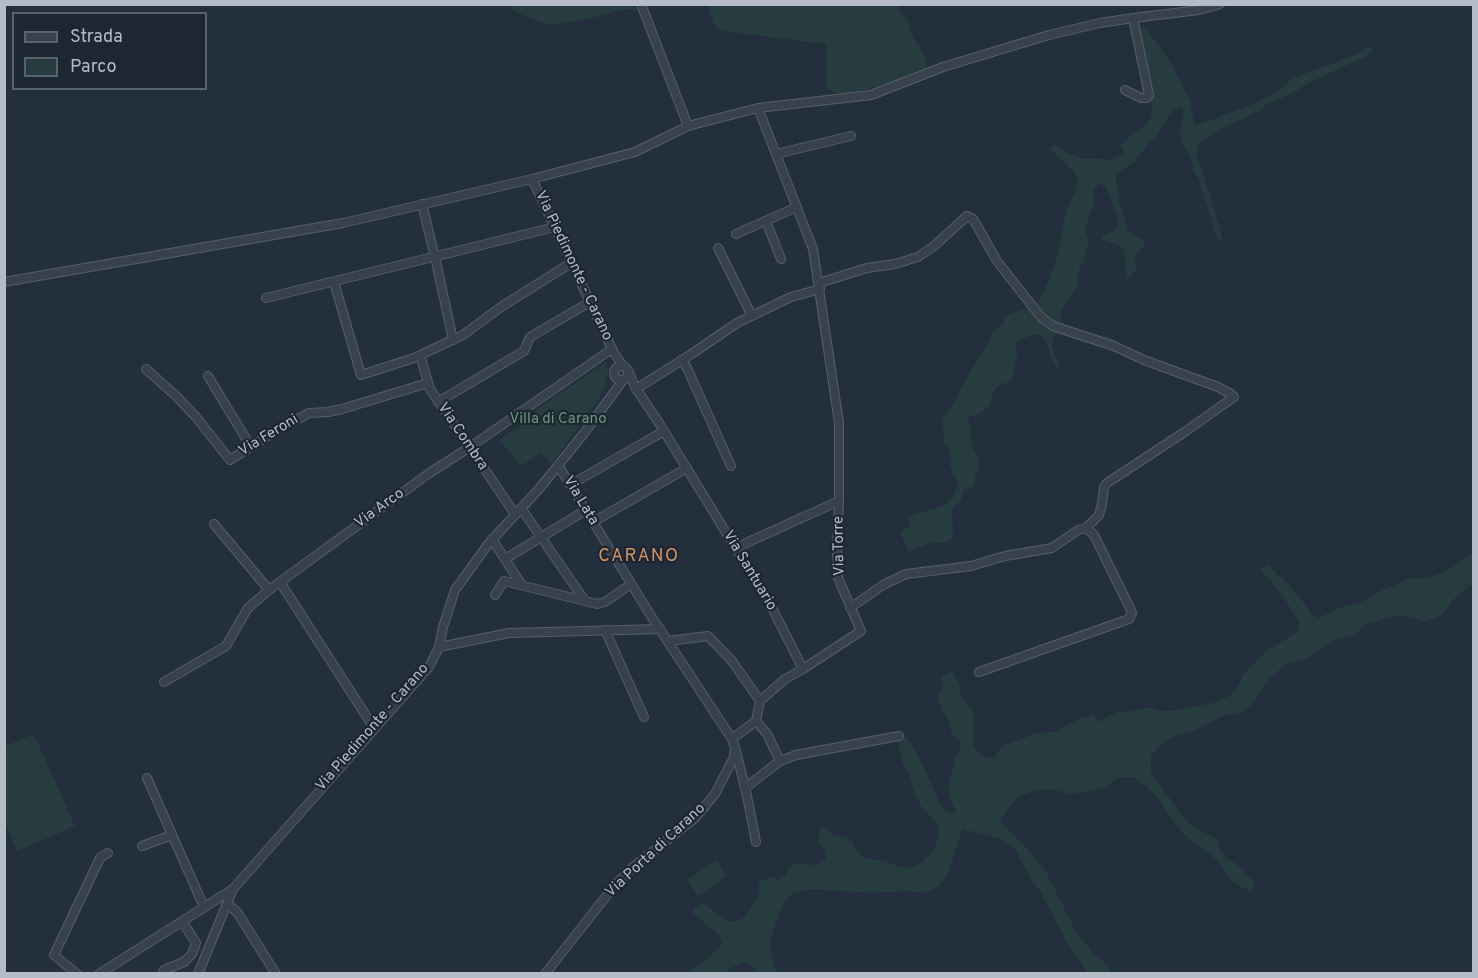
<!DOCTYPE html>
<html>
<head>
<meta charset="utf-8">
<style>
  body { margin:0 }
  #map { position:relative; width:1478px; height:978px; overflow:hidden; background:#242f3e; font-family:Overpass,sans-serif }
  canvas { display:block }
  .frame { position:absolute; inset:0; border:6px solid #b4bcc9; pointer-events:none }
  .legend { position:absolute; left:12px; top:12px; width:195px; height:78px; box-sizing:border-box; background:#1d2633; border:2px solid #59626f; margin:0; padding:8px 10px; list-style:none; font-size:18px; color:#b4bcc9 }
  .legend li { display:flex; align-items:center; gap:12px; height:30px }
  .legend b { width:30px; border:2px solid #59626f }
</style>
</head>
<body>
<div id="map">
<canvas width="1478" height="978"></canvas>
<div class="frame"></div>
<ul class="legend">
<li><b style="height:8px;background:#38414e"></b>Strada</li>
<li><b style="height:16px;background:#263c3f"></b>Parco</li>
</ul>
</div>
<script>
const ctx = document.querySelector('canvas').getContext('2d');
ctx.lineJoin = 'round';
function paint(path, color) { ctx.fillStyle = color; ctx.fill(path, 'evenodd'); }
const shape = rows => new Path2D(rows.map(r => 'M' + r).join(''));
function stroke(path, color, width, dash) { ctx.strokeStyle = color; ctx.lineWidth = width; ctx.lineCap = dash ? 'butt' : 'round'; ctx.setLineDash(dash || []); ctx.stroke(path); }
function label(font, color, halo, rows, align = 'center') {
  ctx.font = font + ' Overpass,sans-serif'; ctx.lineWidth = 4.5; ctx.setLineDash([]); ctx.textBaseline = 'middle'; ctx.strokeStyle = halo; ctx.fillStyle = color; for (const [text, x, y, turn = 0] of rows) {
    ctx.save(); ctx.translate(x, y); ctx.rotate((+turn || 0) * Math.PI / 180); ctx.textAlign = isNaN(turn) ? turn : align; if (halo) ctx.strokeText(text, 0, 0); ctx.fillText(text, 0, 0); ctx.restore();
  }
}
paint(shape([
  [507,5,635,5,638,11,624,9,592,18,558,24,547,24,518,13],
  [708,5,899,5,900,12,908,20,914,39,923,52,927,68,888,84,842,95,831,91,826,85,826,44,724,31,715,28],
  [1145,27,1169,60,1190,101,1194,123,1197,125,1254,104,1277,91,1293,78,1358,54,1364,49,1365,46,1374,50,1365,57,1306,84,1293,93,1266,105,1259,111,1220,129,1199,144,1197,155,1222,236,1220,242,1217,238,1198,177,1193,170,1192,162,1184,147,1179,130,1184,114,1182,108,1175,109,1169,115,1157,136,1149,143,1134,162,1116,174,1116,183,1121,207,1128,230,1134,236,1142,238,1145,245,1139,251,1134,258,1137,265,1133,275,1127,279,1124,252,1120,245,1101,239,1103,235,1111,232,1118,227,1118,219,1106,187,1099,183,1094,190,1094,206,1087,222,1085,230,1088,238,1088,246,1084,262,1079,269,1078,286,1064,306,1060,314,1062,322,1069,326,1114,339,1121,345,1117,353,1057,334,1053,337,1052,346,1055,356,1060,364,1059,372,1051,357,1046,341,1040,335,1032,335,1016,342,1017,358,1014,366,1015,375,1010,382,1002,384,995,389,989,405,984,411,976,415,967,417,972,429,971,438,972,446,979,461,979,470,975,477,973,487,964,489,961,501,955,505,952,511,953,531,952,539,944,543,935,542,927,544,909,552,900,532,910,526,908,518,915,514,940,507,947,503,953,496,956,489,958,481,953,474,950,466,951,457,949,449,943,443,944,435,942,418,952,406,959,391,985,348,992,333,1005,323,1002,317,1037,305,1048,282,1058,255,1063,225,1068,207,1076,189,1077,180,1075,172,1049,148,1054,145,1062,149,1069,154,1084,159,1092,158,1109,160,1125,153,1120,146,1132,134,1146,124,1151,118,1152,109,1151,98,1139,29],
  [606,362,608,372,604,388,596,404,551,464,541,453,521,466,499,440,536,416,534,411],
  [1473,552,1473,583,1453,600,1443,614,1426,622,1415,618,1398,615,1365,625,1353,636,1336,639,1308,658,1287,664,1274,674,1263,687,1255,701,1243,712,1226,715,1194,730,1177,735,1162,743,1151,756,1151,772,1180,813,1192,825,1219,841,1219,849,1224,856,1238,865,1255,884,1251,891,1243,888,1237,883,1232,882,1217,860,1190,839,1178,828,1159,800,1147,787,1134,777,1117,778,1104,788,1071,794,1055,790,1038,790,1022,795,1010,806,1000,821,1011,833,1023,844,1045,870,1074,928,1091,951,1108,966,1111,973,1088,973,1067,943,1040,891,1030,878,1014,847,999,838,962,829,949,872,940,886,924,893,908,891,873,893,809,889,793,893,782,906,771,937,771,954,776,973,757,973,752,966,744,962,729,969,727,973,684,974,706,960,722,944,719,935,694,914,693,912,694,908,703,903,727,921,735,921,743,918,757,899,759,891,759,881,772,877,778,880,785,875,789,868,796,863,812,865,821,863,826,858,824,849,818,842,821,825,829,832,836,836,844,836,851,840,855,848,860,854,866,859,883,860,898,866,906,868,914,866,922,862,928,856,933,850,937,842,939,834,938,825,921,806,917,798,908,773,902,761,897,739,905,737,911,743,924,767,940,804,946,810,957,814,950,799,948,790,955,757,961,747,959,739,952,734,947,717,942,711,937,694,944,686,941,680,942,676,953,671,959,684,961,696,974,712,973,745,977,752,984,757,992,758,1004,746,1012,742,1038,733,1054,732,1077,720,1093,715,1098,722,1119,711,1128,712,1144,708,1152,708,1160,711,1169,711,1213,703,1221,700,1229,696,1235,690,1240,683,1243,675,1261,656,1267,651,1298,631,1299,622,1281,593,1260,570,1268,565,1278,575,1284,579,1307,607,1311,614,1319,618,1342,607,1359,603,1386,588,1394,586,1409,578,1426,578,1442,573,1450,569],
  [34,734,75,826,17,851,5,823,5,746],
  [716,860,727,876,698,896,687,880]
]), '#263c3f');
const minor = shape([
  [641,4,688,126],
  [1125,90,1141,98,1147,98,1149,95,1133,18],
  [758,108,813,249,839,423,839,501,837,547,838,578,861,631,803,669],
  [776,154,851,136],
  [532,179,614,353,623,366],
  [422,204,435,257,453,340],
  [766,221,781,259],
  [736,234,797,207],
  [718,248,752,316],
  [4,282,343,223,532,179,635,152,688,126,758,108,871,95,943,67,1049,35,1100,23,1133,18,1199,10,1220,4],
  [334,282,361,375,414,358,463,335,501,307,571,263],
  [819,283,867,268,895,264,918,257,934,246,967,216,973,219,997,261,1033,307,1041,317,1053,326,1114,346,1144,360,1218,387,1231,394,1234,397,1186,431,1107,483,1104,487,1102,504,1099,515,1086,528,1094,535,1130,608,1132,613,1129,619,979,672],
  [266,298,555,227],
  [420,355,430,389,515,514],
  [682,360,687,368,731,466],
  '614 373a7 7 0 1 1 14 0a7 7 0 1 1-14 0Z',
  [146,369,176,396,196,417,230,460,277,430,309,413,328,412,342,409,428,383],
  [629,372,635,387,659,423,771,606,803,669,785,679,760,701,756,721,732,739],
  [208,376,251,447],
  [636,389,690,355,737,323,791,297,820,289],
  [438,402,524,351,530,337,590,302],
  [570,485,664,431],
  [521,508,585,601],
  [593,522,687,468],
  [214,524,269,590],
  [492,539,521,584],
  [735,548,839,501],
  [505,559,586,510],
  [280,582,374,728],
  [495,595,504,581,597,604,605,602,631,584],
  [850,608,883,585,906,574,971,566,1005,556,1052,548,1078,530,1086,528],
  [605,630,644,717],
  [668,641,708,636,732,661,760,701],
  [439,647,509,633,660,629],
  [164,682,226,646,248,608,269,590,428,474,470,447,612,349],
  [756,721,767,734,780,761],
  [736,751,747,796,756,842],
  [147,778,204,907],
  [745,788,780,761,796,755,899,736],
  [142,846,172,835],
  [227,904,237,912,276,974],
  [77,974,54,955,100,858,108,853],
  [99,974,233,889],
  [162,974,164,970,184,962,192,954,196,943,182,921],
  [198,974,233,889,429,667,439,647,443,627,455,590,489,543,539,489,585,432,623,380],
  [545,974,615,885,632,868,695,818,715,794,734,757,735,748,732,739,651,616,558,465]
]);
stroke(minor, '#565f6c', 10);
stroke(minor, '#38414e', 8);
label('15px', '#b4bcc9', '#1d2633', [
  ["Via Piedimonte - Carano",573,266,65],
  ["Via Feroni",269,436,-31],
  ["Via Combra",462,437,56],
  ["Via Lata",580,501,59],
  ["Via Arco",380,509,-36],
  ["Via Torre",840,546,-91],
  ["Via Santuario",749,571,59],
  ["Via Piedimonte - Carano",373,728,-49],
  ["Via Porta di Carano",656,851,-43]
]);
label('15px', '#6b9a76', '#1d2633', [
  ["Villa di Carano",558,420]
]);
ctx.letterSpacing = '1.5px';
label('18px', '#d59563', '#1d2633', [
  ["CARANO",639,557]
]);
ctx.letterSpacing = '0px';
</script>
</body>
</html>
